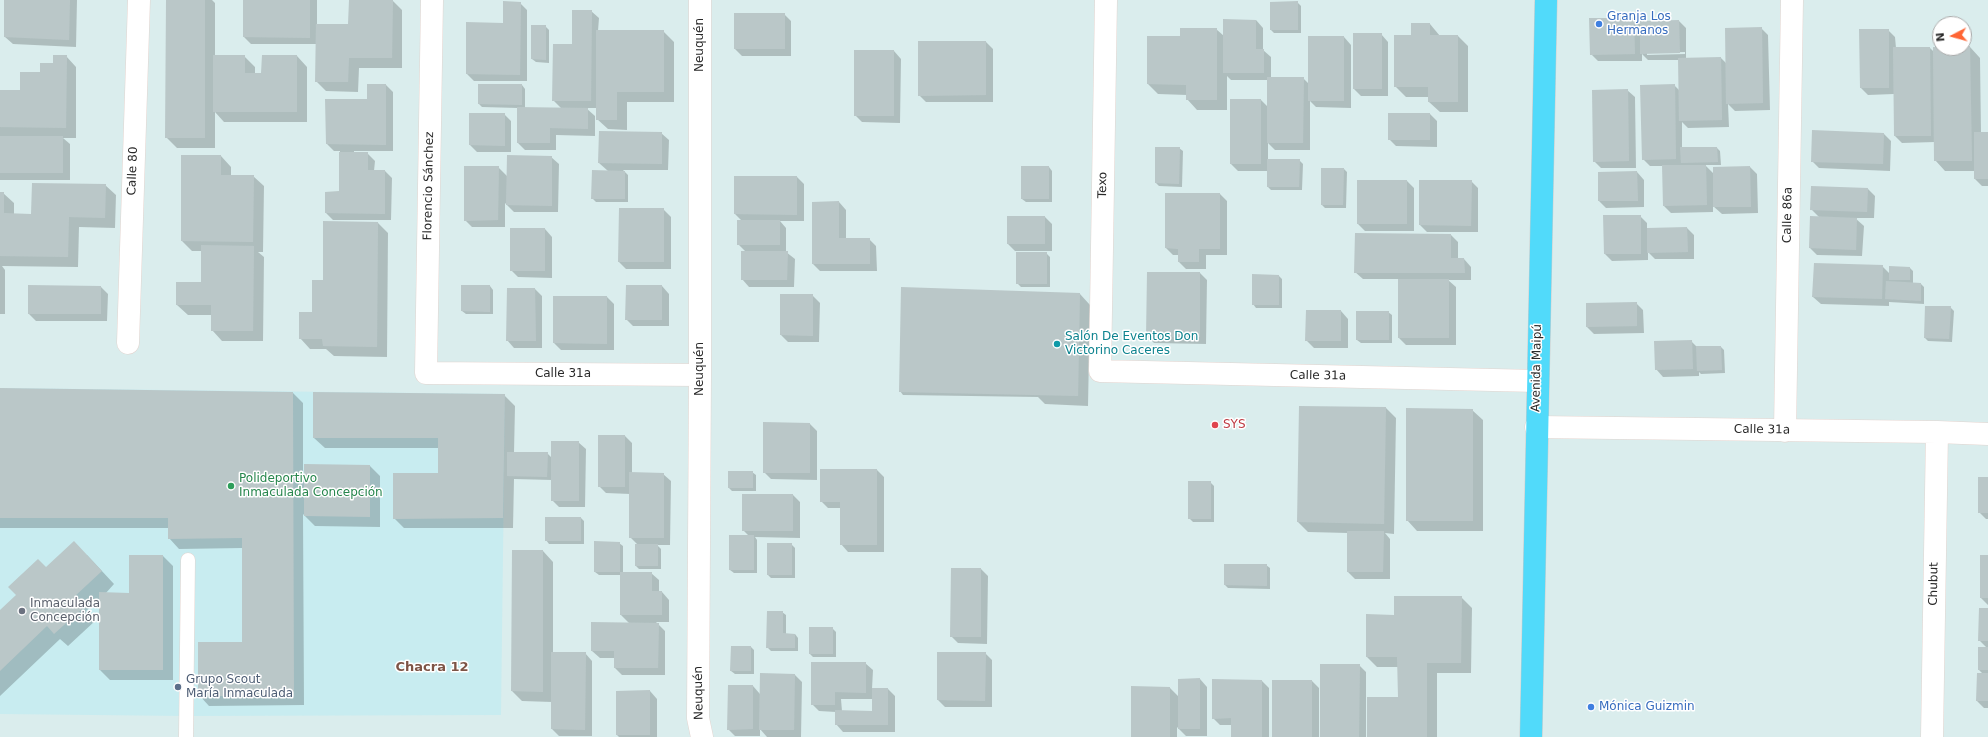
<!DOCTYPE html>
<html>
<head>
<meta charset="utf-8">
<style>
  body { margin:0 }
  #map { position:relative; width:1988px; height:737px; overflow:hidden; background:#daeded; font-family:"DejaVu Sans",sans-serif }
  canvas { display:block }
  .north { position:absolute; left:1932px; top:16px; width:40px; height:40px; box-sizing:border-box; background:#fff; border:1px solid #a9a9a9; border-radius:50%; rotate:264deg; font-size:11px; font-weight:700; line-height:16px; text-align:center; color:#292929 }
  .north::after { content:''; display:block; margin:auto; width:14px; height:18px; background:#ff6534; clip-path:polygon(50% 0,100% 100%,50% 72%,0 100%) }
</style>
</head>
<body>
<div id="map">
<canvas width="1988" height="737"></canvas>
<div class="north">N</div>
</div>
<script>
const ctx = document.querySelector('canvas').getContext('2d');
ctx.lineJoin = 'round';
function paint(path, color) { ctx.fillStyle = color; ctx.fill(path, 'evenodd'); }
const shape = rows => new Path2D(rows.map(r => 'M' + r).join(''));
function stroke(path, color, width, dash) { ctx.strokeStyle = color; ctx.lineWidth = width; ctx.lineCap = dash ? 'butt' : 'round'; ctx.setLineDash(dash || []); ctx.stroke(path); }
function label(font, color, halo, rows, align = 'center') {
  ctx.font = font + ' "DejaVu Sans",sans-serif'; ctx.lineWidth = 3; ctx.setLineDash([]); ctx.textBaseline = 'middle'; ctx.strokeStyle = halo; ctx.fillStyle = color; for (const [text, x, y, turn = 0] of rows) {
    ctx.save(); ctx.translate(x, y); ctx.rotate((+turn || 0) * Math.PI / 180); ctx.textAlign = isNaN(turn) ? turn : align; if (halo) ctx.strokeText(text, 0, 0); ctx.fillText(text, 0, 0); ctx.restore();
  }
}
paint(shape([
  [0,388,505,394,501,715,186,716,0,714]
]), '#c8ecf0');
paint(shape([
  [5,0,77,0,76,47,13,44,5,37],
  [167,0,212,0,215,3,215,56,244,56,255,67,255,74,262,74,297,56,307,67,307,122,224,122,215,112,215,148,177,148,166,137],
  [244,0,317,0,317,25,349,25,350,0,392,0,402,10,402,68,359,68,358,92,326,91,316,81,316,44,251,44,244,37],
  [1297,2,1301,6,1301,33,1274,33,1271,30],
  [520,3,527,10,527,81,474,81,467,74],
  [591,11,599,18,598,31,663,31,674,42,674,102,627,102,627,130,608,129,597,119,597,108,586,108,595,116,595,136,556,135,556,150,525,150,518,143,518,108,482,107,479,104,479,85,522,85,525,89,525,108,562,109,553,100,573,45],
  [784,14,791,21,791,56,742,56,735,49],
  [1634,19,1641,25,1679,21,1686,28,1686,59,1721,58,1727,64,1761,28,1768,35,1770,110,1735,111,1728,104,1729,127,1688,128,1682,122,1682,148,1717,148,1720,151,1721,165,1705,165,1714,174,1750,167,1757,174,1758,213,1722,214,1713,206,1713,212,1671,213,1664,206,1663,166,1650,166,1643,159,1674,85,1680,91,1679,60,1648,60,1642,54,1642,61,1598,61,1591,54],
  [1685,52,1685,54,1647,55,1647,53],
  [1256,20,1263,28,1263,50,1271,57,1271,78,1303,78,1309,84,1344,37,1351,45,1351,108,1316,107,1310,101,1310,150,1275,150,1268,143,1268,160,1299,160,1303,164,1302,190,1271,190,1268,187,1268,171,1238,171,1231,164,1261,100,1268,107,1268,80,1231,80,1227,76,1227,110,1197,110,1187,99,1187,95,1158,94,1148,84,1181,37,1216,29,1224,36],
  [1430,24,1440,36,1458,36,1468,46,1468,112,1440,112,1429,102,1429,97,1406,97,1395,86,1412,36],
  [545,26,549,30,549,63,536,62,532,59],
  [1888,30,1895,37,1896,48,1930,48,1934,52,1970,47,1980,58,1981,133,1988,133,1988,186,1982,186,1975,179,1975,171,1945,171,1935,160,1935,142,1902,143,1895,136,1894,94,1868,95,1861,88],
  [1381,34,1388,42,1388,96,1361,96,1354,89],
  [986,42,993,49,993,102,926,102,919,95],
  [894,51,901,59,900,123,862,122,855,115],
  [66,56,76,67,76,138,63,138,70,144,70,180,0,180,0,91,21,91,41,73],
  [386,85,393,92,393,151,354,151,354,153,367,153,375,161,374,171,385,171,392,178,391,220,333,220,326,213,340,192,340,151,334,151,327,144,368,100],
  [1627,90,1635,97,1636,168,1601,168,1594,161],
  [504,114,511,121,511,152,477,152,470,145],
  [1430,114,1437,121,1437,147,1396,146,1389,139],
  [661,133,669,140,668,170,623,170,628,175,628,202,596,202,592,198,608,171,599,163],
  [1884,134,1891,141,1890,171,1819,168,1812,161],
  [1156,148,1179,148,1183,151,1182,187,1159,186,1156,183],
  [221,156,231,167,231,176,253,176,264,186,263,252,258,252,264,257,263,341,222,341,212,330,212,315,188,315,177,305,202,283,202,251,192,251,182,241],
  [551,157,559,164,558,212,514,212,505,203,505,227,472,227,465,220,498,167,507,176],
  [1049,167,1052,171,1052,202,1026,202,1022,199],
  [1344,169,1347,172,1346,208,1325,208,1322,205],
  [1637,172,1644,180,1644,207,1606,208,1599,201],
  [797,177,804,184,804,221,780,221,786,228,786,252,795,259,794,287,749,287,742,279,746,252,738,244,742,221,735,214],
  [1358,181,1407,181,1414,188,1414,231,1365,231,1358,224],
  [1471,181,1478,188,1478,232,1427,232,1420,225],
  [105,185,116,195,115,228,79,227,78,267,2,266,5,270,5,314,0,314,0,193,3,193,14,203,14,214,32,215],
  [1868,189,1875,196,1874,218,1855,218,1864,226,1862,256,1817,255,1810,248,1819,217,1811,209],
  [1220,194,1227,201,1227,255,1206,255,1206,269,1186,269,1179,262,1179,255,1173,255,1166,248],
  [839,202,846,210,846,239,869,239,876,246,877,271,820,271,813,264],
  [663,209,671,217,671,269,626,269,619,262],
  [1640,216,1647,223,1647,229,1687,228,1694,235,1694,259,1655,259,1648,252,1648,260,1612,261,1605,254],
  [1008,217,1045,217,1052,224,1052,251,1015,251,1008,244],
  [378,223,388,233,387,357,334,356,326,349,310,349,300,338,313,313,324,281],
  [545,229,552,237,552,278,518,277,511,270],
  [1356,234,1451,235,1458,242,1458,259,1464,259,1471,267,1471,280,1448,280,1456,287,1456,345,1406,345,1399,338,1399,279,1363,279,1355,272],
  [1047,254,1050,257,1050,287,1021,287,1017,283],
  [1882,266,1890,274,1910,268,1913,271,1913,283,1921,284,1924,287,1924,304,1889,302,1889,306,1821,304,1813,297],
  [1200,273,1207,280,1206,344,1154,343,1147,336],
  [1279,276,1282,279,1282,308,1256,308,1253,304],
  [490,286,493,290,493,314,466,314,462,311],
  [662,286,669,294,669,326,633,326,626,319],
  [101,287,108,294,107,321,36,321,29,314],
  [535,289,542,296,542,348,514,348,507,340],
  [1038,293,1080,294,1090,305,1088,406,1045,404,1038,397,903,395,900,391],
  [812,295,820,303,819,342,788,342,781,335],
  [607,297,614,304,614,350,561,350,554,343],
  [1636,303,1643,310,1644,333,1594,334,1587,327],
  [1950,307,1954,311,1952,342,1928,341,1925,338],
  [1341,311,1348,319,1348,348,1314,348,1306,340],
  [1388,312,1392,315,1392,343,1361,343,1357,340],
  [1691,341,1697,347,1721,347,1724,350,1725,373,1701,374,1699,372,1699,376,1663,377,1656,369],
  [0,389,293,393,303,403,303,476,370,466,380,476,380,527,315,526,303,514,304,705,209,706,199,695,243,643,243,548,179,549,169,538,169,528,0,528],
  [504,395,515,406,514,453,547,453,552,458,578,442,586,449,585,507,559,507,552,500,552,480,514,479,513,528,404,528,394,518,439,474,439,448,325,448,314,438],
  [1386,408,1396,418,1394,534,1385,533,1390,539,1390,579,1355,579,1348,572,1348,533,1308,532,1298,522],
  [1472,410,1483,420,1483,531,1417,531,1407,520],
  [810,424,817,431,817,480,771,479,764,472],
  [625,436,632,443,632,473,663,474,671,481,670,545,657,545,661,549,661,569,639,569,636,566,638,545,630,537,630,494,606,493,599,486],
  [821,470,877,470,884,477,884,552,848,552,841,544,841,508,828,508,821,501],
  [752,472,756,475,756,491,732,491,729,488],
  [1988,478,1988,519,1986,519,1979,512],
  [1210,482,1214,486,1214,522,1193,522,1189,518],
  [793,495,800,502,800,538,755,537,757,540,757,573,734,573,730,570,749,536,743,530],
  [581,518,584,521,584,544,549,544,546,540],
  [619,543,623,546,623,573,651,573,659,580,659,592,662,592,669,600,669,622,656,622,665,631,665,675,622,675,615,668,615,658,600,658,592,651,630,624,621,615,621,575,599,575,595,572],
  [791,544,795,548,795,578,771,578,768,575],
  [543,551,553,562,553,653,585,653,592,661,592,736,559,736,552,729,552,702,522,701,512,691],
  [87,555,114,584,105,594,130,594,163,556,173,566,173,680,110,680,100,670,100,598,86,611,95,621,68,646,60,639,0,696,0,612,46,569],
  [1988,556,1988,605,1981,598],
  [1266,565,1270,568,1270,589,1228,588,1225,585],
  [981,569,988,576,987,644,958,643,951,636],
  [1461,597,1472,608,1471,673,1437,673,1437,737,1368,737,1399,698,1398,667,1377,667,1367,657,1395,616],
  [1988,609,1988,708,1984,708,1977,701,1983,674,1979,670,1987,648,1979,640],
  [782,612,786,615,786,634,795,634,798,638,798,651,771,651,767,647],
  [832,628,836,632,836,657,813,657,810,654],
  [751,647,754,650,754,674,735,674,731,671],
  [985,653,992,660,992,707,945,707,938,700],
  [865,663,873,670,872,689,888,689,895,696,895,732,843,732,836,724,836,712,819,711,812,704],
  [841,699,873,699,873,712,842,711],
  [1359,665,1366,672,1366,737,1321,737],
  [795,675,802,682,801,737,767,737,760,729,760,736,735,736,728,729,753,686,760,694],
  [1200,679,1207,687,1207,736,1186,736,1177,727,1177,737,1132,737,1170,688,1179,697],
  [1213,680,1262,681,1269,688,1269,737,1232,737,1232,725,1220,725,1213,718],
  [1312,681,1319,688,1319,737,1273,737],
  [650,691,657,699,657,737,619,737,617,735]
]), '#0003');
paint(shape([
  [4,0,70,0,69,40,4,37],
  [166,0,205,0,205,138,165,138],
  [243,0,310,0,310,38,243,37],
  [349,0,393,0,392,58,349,58,348,82,315,82,316,24,348,24],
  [503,1,521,2,520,75,466,74,466,22,503,23],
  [1298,1,1298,30,1270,30,1270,2],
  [572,10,592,10,591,101,552,101,553,44,572,44],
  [734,13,785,13,785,49,734,49],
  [1589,18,1634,18,1635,54,1590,55],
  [1223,19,1256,20,1256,49,1264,49,1264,73,1223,73],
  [1679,20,1680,53,1640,54,1640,21],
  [1411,23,1430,23,1430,35,1458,35,1458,102,1428,102,1428,87,1394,87,1394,35,1411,35],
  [531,25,546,25,546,60,531,59],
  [1762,27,1763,103,1726,104,1725,28],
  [1180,28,1217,28,1217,100,1186,100,1186,85,1147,84,1147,36,1180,36],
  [1859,29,1889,29,1889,88,1860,88],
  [596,30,664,30,664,92,617,92,617,120,596,120],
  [1353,33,1382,33,1382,89,1353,89],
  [1308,36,1344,36,1344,101,1308,101],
  [918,41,986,41,986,95,918,96],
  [1964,46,1970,46,1972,161,1934,161,1933,47,1964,48],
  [1893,47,1930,47,1931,136,1894,136],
  [854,50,894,50,894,116,854,116],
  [53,55,67,55,66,128,0,127,0,90,20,90,20,72,40,72,40,63,53,63],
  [213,55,245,55,245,73,261,73,262,55,297,55,297,112,213,112],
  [1721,57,1722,120,1679,121,1678,58],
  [1267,77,1304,77,1303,143,1267,143],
  [367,84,386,84,386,145,326,144,325,99,367,99],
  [478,84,522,84,522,105,478,104],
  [1675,84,1676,159,1642,160,1640,85],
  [1628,89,1629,161,1593,162,1592,90],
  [1230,99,1261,99,1261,164,1230,164],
  [517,107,588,108,588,129,550,128,550,143,517,143],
  [469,113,505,113,505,146,469,145],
  [1388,113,1430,113,1430,140,1388,140],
  [1812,130,1884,133,1883,164,1811,162],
  [599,131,662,132,662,164,598,163],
  [1974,132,1988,132,1988,179,1974,179],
  [0,136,63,136,63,173,0,173],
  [1155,147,1180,147,1179,184,1155,183],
  [1680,147,1717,147,1718,162,1681,163],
  [339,152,368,152,368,170,385,170,385,214,325,213,325,192,339,191],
  [181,155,221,155,221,175,254,175,253,242,181,241],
  [507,155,552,156,552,206,506,205],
  [1267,159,1300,159,1299,187,1267,187],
  [1662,165,1706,165,1707,205,1663,206],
  [464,166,499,166,498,220,464,221],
  [1021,166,1049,166,1049,199,1021,199],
  [1750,166,1751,207,1713,207,1713,167],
  [1321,168,1344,168,1343,205,1321,205],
  [592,170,625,171,625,199,591,199],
  [1637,171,1638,201,1598,201,1598,172],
  [734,176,797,176,797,215,734,214],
  [1357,180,1407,180,1407,224,1357,224],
  [1419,180,1472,180,1471,226,1419,225],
  [32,183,106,184,105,218,69,217,68,257,0,256,0,192,4,192,4,213,31,214],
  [1811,186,1868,188,1867,212,1810,210],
  [1165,193,1220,193,1220,249,1199,249,1199,262,1178,262,1178,249,1165,248],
  [839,201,839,238,870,238,870,264,812,264,812,202],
  [619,208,664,208,664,262,618,262],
  [1603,215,1641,215,1641,254,1604,254],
  [1007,216,1045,216,1045,244,1007,244],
  [1810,216,1857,218,1856,250,1809,248],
  [737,220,780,220,780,245,737,245],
  [323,221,378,222,377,347,323,346,322,339,299,339,299,312,312,312,312,280,323,280],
  [1687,227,1688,252,1647,253,1647,228],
  [510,228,545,228,545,271,510,271],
  [1355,233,1451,234,1451,258,1464,258,1465,273,1354,273],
  [201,245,254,246,253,331,211,331,211,305,176,305,176,282,201,282],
  [741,251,788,251,787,280,741,280],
  [1016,252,1047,252,1047,284,1016,284],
  [1814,263,1883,265,1882,299,1812,297],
  [1889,266,1910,267,1910,280,1889,280],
  [1147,272,1200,272,1200,337,1146,337],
  [1252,274,1279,275,1279,305,1252,305],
  [1398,279,1449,279,1449,338,1398,338],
  [1886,281,1921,283,1921,301,1885,299],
  [28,285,101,286,101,314,28,314],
  [461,285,490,285,490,312,461,311],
  [626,285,662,285,662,320,625,320],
  [901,287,1080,293,1078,396,899,392],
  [507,288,535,288,536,341,506,341],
  [780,294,813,294,813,336,780,335],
  [553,296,607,296,607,344,553,343],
  [1637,302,1637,326,1586,327,1586,303],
  [1925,306,1951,306,1949,339,1924,338],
  [1306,310,1341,310,1341,341,1305,341],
  [1356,311,1389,311,1389,340,1356,340],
  [1692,340,1693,369,1655,370,1654,341],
  [1696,346,1721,346,1722,370,1697,371],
  [0,388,293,392,294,696,198,696,198,642,242,642,242,538,168,539,168,518,0,518],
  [313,392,505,394,503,518,393,519,393,473,438,473,438,438,313,438],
  [1299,406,1386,407,1384,524,1297,522],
  [1406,408,1473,409,1473,521,1406,521],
  [763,422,810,423,810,473,763,473],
  [598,435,625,435,625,487,598,487],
  [551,441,579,441,579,501,551,501],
  [507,452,548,452,547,477,507,476],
  [304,464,370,465,370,517,304,516],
  [820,469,877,469,877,545,840,545,840,502,820,502],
  [728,471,753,471,753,488,728,488],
  [629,472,664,473,664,538,629,538],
  [1978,477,1988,477,1988,513,1978,513],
  [1188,481,1211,481,1211,519,1188,519],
  [742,494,793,494,793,531,742,531],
  [545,517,581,517,581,541,545,541],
  [1347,531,1384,531,1383,572,1347,572],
  [729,535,754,535,754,570,729,570],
  [74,541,102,571,74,597,83,608,54,634,47,626,0,671,0,610,16,595,8,587,38,559,46,567],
  [594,541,620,542,620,572,594,572],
  [767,543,792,543,792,575,767,575],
  [635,544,658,544,658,566,635,566],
  [512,550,543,550,543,692,511,691],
  [129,555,163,555,163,670,99,670,99,592,129,593],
  [1980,555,1988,555,1988,598,1980,598],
  [1224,564,1267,564,1267,586,1224,585],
  [951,568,981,568,981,637,950,637],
  [620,572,652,572,652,591,662,591,662,615,620,615],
  [1394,596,1462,596,1461,663,1427,663,1427,737,1367,737,1367,697,1398,697,1397,657,1366,657,1366,614,1394,615],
  [1979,608,1988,608,1988,641,1978,641],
  [767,611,783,611,783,633,795,634,795,648,766,648],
  [591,622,659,623,658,668,614,668,614,651,591,651],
  [809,627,833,627,833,654,809,654],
  [731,646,751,646,751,671,730,671],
  [1978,647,1988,647,1988,670,1978,670],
  [551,652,586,652,585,730,551,729],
  [937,652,986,652,985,701,937,700],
  [811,662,866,662,866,693,835,692,835,705,811,705],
  [1320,664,1360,664,1359,737,1320,737],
  [760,673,795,674,794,730,759,730],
  [1977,673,1988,673,1988,701,1976,701],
  [1200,678,1200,729,1178,729,1178,679],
  [1212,679,1262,680,1262,737,1231,737,1231,718,1212,719],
  [1272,680,1312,680,1312,737,1272,737],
  [728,685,753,685,753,729,727,730],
  [1131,686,1170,687,1170,737,1131,737],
  [872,688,888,688,888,725,835,725,835,710,872,711],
  [650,690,650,735,616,735,616,691]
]), '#bac7c8');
const service = shape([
  [186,737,188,560]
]);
const minor = shape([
  [432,0,426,373,700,375],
  [700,0,700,375,698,718,702,737],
  [1106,0,1100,371,1537,381],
  [128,343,139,0],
  [1536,427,1937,432,1988,434],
  [1785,431,1792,0],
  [1932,737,1937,432]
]);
const primary = shape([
  [1531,737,1546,0]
]);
stroke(service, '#e3d4cf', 15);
stroke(minor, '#e3d4cf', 23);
stroke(primary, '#ccc', 23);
stroke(service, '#fff', 14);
stroke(minor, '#fff', 22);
stroke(primary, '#51dafa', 22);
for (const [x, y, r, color] of [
  [1599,24,4,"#3f7fe0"],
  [1057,344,4,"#0f9aa8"],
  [1215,425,4,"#e0444e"],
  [231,486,4,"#2e9e5b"],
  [22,611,4,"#6b7280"],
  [178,687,4,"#5c6f8a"],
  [1591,707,4,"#3f7fe0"]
]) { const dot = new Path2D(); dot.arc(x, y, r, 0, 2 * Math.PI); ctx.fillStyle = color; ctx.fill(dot); stroke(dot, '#fff', 1.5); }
label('12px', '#366cbe', '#fff', [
  ["Granja Los",1607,17],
  ["Hermanos",1607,31],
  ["Mónica Guizmin",1599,707]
], 'left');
label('12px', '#292929', '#fff', [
  ["Neuquén",700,45,-90],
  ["Calle 80",133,171,-88],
  ["Texo",1103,185,-89],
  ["Florencio Sánchez",429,186,-89],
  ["Calle 86a",1788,215,-89],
  ["Avenida Maipú",1537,368,-89],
  ["Neuquén",700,369,-90],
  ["Calle 31a",563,374],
  ["Calle 31a",1318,376,1],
  ["Calle 31a",1762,430,1],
  ["Chubut",1934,584,-89],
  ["Neuquén",699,693,-91]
]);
label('12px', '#0d838f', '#fff', [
  ["Salón De Eventos Don",1065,337],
  ["Victorino Caceres",1065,351]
], 'left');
label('12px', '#be3a42', '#fff', [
  ["SYS",1223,425]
], 'left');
label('12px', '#27864d', '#fff', [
  ["Polideportivo",239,479],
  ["Inmaculada Concepción",239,493]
], 'left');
label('12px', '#5b616d', '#fff', [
  ["Inmaculada",30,604],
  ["Concepción",30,618]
], 'left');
label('12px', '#4e5e75', '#fff', [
  ["Grupo Scout",186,680],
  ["María Inmaculada",186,694]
], 'left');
label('bold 13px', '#7d5446', '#fff', [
  ["Chacra 12",432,668]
]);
</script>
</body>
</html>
